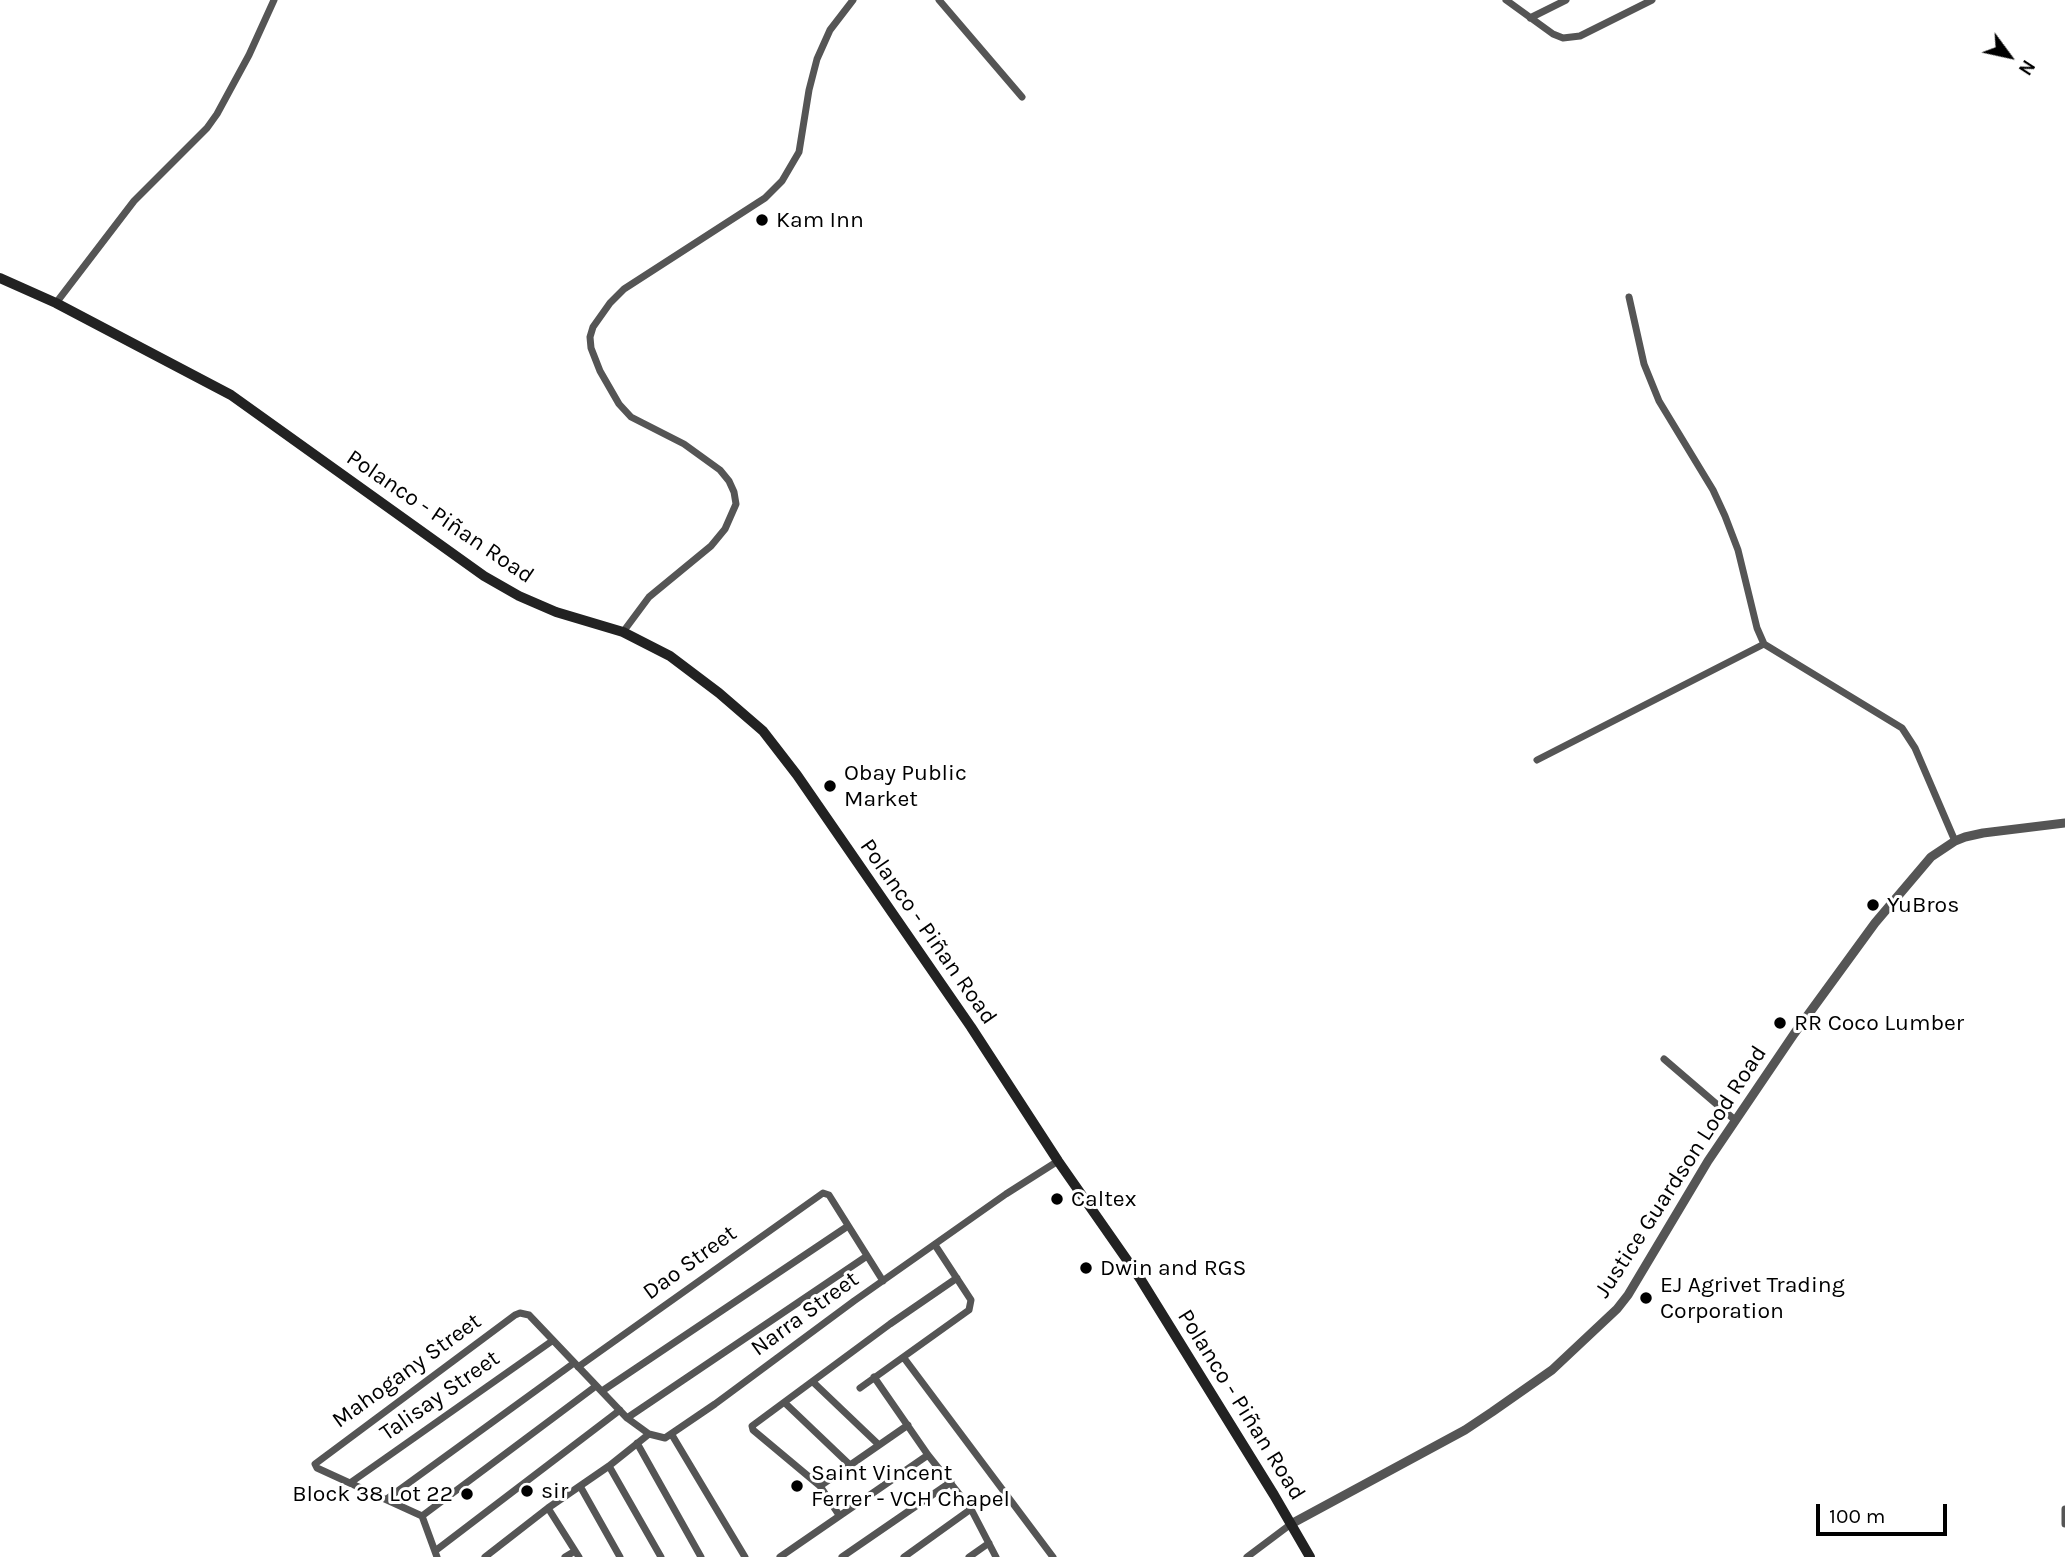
<!DOCTYPE html>
<html>
<head>
<meta charset="utf-8">
<style>
  body { margin:0 }
  #map { position:relative; width:2065px; height:1557px; overflow:hidden; background:#fff; font-family:Karla,sans-serif }
  canvas { display:block }
  .north { position:absolute; left:1974px; top:21px; width:70px; height:70px; -webkit-text-stroke:5px #fff; paint-order:stroke; rotate:123deg; font-size:19px; font-weight:700; line-height:28px; text-align:center; color:#000 }
  .north::after { content:''; display:block; margin:auto; width:24px; height:32px; background:#000; clip-path:polygon(50% 0,100% 100%,50% 72%,0 100%) }
  .scale { position:absolute; left:1816px; top:1504px; width:131px; height:32px; box-sizing:border-box; border:4px solid #000; border-top:0; padding-left:9px; font-size:21px; line-height:24px; white-space:nowrap; color:#000; -webkit-text-stroke:5px #fff; paint-order:stroke }
</style>
</head>
<body>
<div id="map">
<canvas width="2065" height="1557"></canvas>
<div class="north">N</div>
<div class="scale">100 m</div>
</div>
<script>
const ctx = document.querySelector('canvas').getContext('2d');
ctx.lineJoin = 'round';
const shape = rows => new Path2D(rows.map(r => 'M' + r).join(''));
function stroke(path, color, width, dash) { ctx.strokeStyle = color; ctx.lineWidth = width; ctx.lineCap = dash ? 'butt' : 'round'; ctx.setLineDash(dash || []); ctx.stroke(path); }
function label(font, color, halo, rows, align = 'center') {
  ctx.font = font + ' Karla,sans-serif'; ctx.lineWidth = 6; ctx.setLineDash([]); ctx.textBaseline = 'middle'; ctx.strokeStyle = halo; ctx.fillStyle = color; for (const [text, x, y, turn = 0] of rows) {
    ctx.save(); ctx.translate(x, y); ctx.rotate((+turn || 0) * Math.PI / 180); ctx.textAlign = isNaN(turn) ? turn : align; if (halo) ctx.strokeText(text, 0, 0); ctx.fillText(text, 0, 0); ctx.restore();
  }
}
stroke(shape([
  [939,0,1022,97],
  [1506,0,1553,34,1563,38,1580,36,1652,0],
  [1530,18,1566,0],
  [1629,297,1644,364,1659,401,1713,490,1725,516,1738,550,1757,628,1764,644,1902,728,1915,748,1955,841],
  [56,303,134,201,207,128,217,114,249,55,274,0],
  [623,632,649,597,711,546,725,529,736,504,734,492,729,481,720,470,684,444,631,417,619,404,600,371,591,348,590,337,593,327,610,303,624,289,765,198,782,181,799,152,809,90,817,59,830,30,853,0],
  [1537,760,1764,644],
  [1664,1059,1735,1120],
  [904,1358,1053,1557],
  [578,1367,823,1193,829,1195,883,1281],
  [874,1377,928,1455,971,1509,996,1557],
  [813,1382,879,1445],
  [860,1388,969,1310,971,1300,935,1245],
  [602,1391,848,1226],
  [785,1403,850,1465],
  [627,1418,867,1256],
  [672,1435,745,1557],
  [637,1443,701,1557],
  [609,1466,661,1557],
  [350,1483,552,1341],
  [580,1486,620,1557],
  [820,1486,908,1425],
  [388,1498,574,1363],
  [548,1508,579,1557],
  [2065,1509,2065,1524],
  [839,1515,820,1486,753,1430,752,1426,890,1324,957,1278],
  [422,1516,317,1468,315,1464,515,1315,520,1313,529,1315,627,1418,649,1434,665,1438,715,1404,854,1301,1006,1194,1058,1161],
  [435,1551,620,1410],
  [437,1557,422,1516,596,1386],
  [485,1557,548,1508,609,1466,649,1434],
  [565,1557,575,1551],
  [780,1557,928,1455],
  [842,1557,951,1482],
  [904,1557,971,1509],
  [969,1557,989,1543],
  [1247,1557,1291,1524]
]), '#555', 7);
stroke(shape([
  [1291,1524,1465,1430,1492,1412,1552,1370,1617,1309,1628,1295,1708,1161,1794,1034,1875,923,1931,857,1955,841,1965,837,1983,833,2065,823]
]), '#555', 9);
stroke(shape([
  [0,278,56,303,231,395,484,576,519,596,556,612,623,632,670,656,719,693,763,731,797,775,971,1027,1058,1161,1141,1280,1274,1495,1310,1557]
]), '#222', 10);
for (const [x, y, r, color] of [
  [762,220,7,"#000"],
  [830,786,7,"#000"],
  [1873,905,7,"#000"],
  [1780,1023,7,"#000"],
  [1057,1199,7,"#000"],
  [1086,1268,7,"#000"],
  [1646,1298,7,"#000"],
  [797,1486,7,"#000"],
  [527,1491,7,"#000"],
  [467,1494,7,"#000"]
]) { const dot = new Path2D(); dot.arc(x, y, r, 0, 2 * Math.PI); ctx.fillStyle = color; ctx.fill(dot); stroke(dot, '#fff', 2.5); }
label('23px', '#000', '#fff', [
  ["Kam Inn",776,220],
  ["Obay Public",844,773],
  ["Market",844,799],
  ["YuBros",1887,905],
  ["RR Coco Lumber",1794,1023],
  ["Caltex",1071,1199],
  ["Dwin and RGS",1100,1268],
  ["EJ Agrivet Trading",1660,1285],
  ["Corporation",1660,1311],
  ["Saint Vincent",811,1473],
  ["Ferrer - VCH Chapel",811,1499],
  ["sir",541,1491],
  ["Block 38 Lot 22",453,1494,"right"]
], 'left');
label('23px', '#000', '#fff', [
  ["Polanco - Piñan Road",440,517,34],
  ["Polanco - Piñan Road",928,932,55],
  ["Justice Guardson Lood Road",1681,1172,-57],
  ["Dao Street",690,1263,-36],
  ["Narra Street",805,1314,-36],
  ["Mahogany Street",407,1371,-36],
  ["Talisay Street",440,1396,-35],
  ["Polanco - Piñan Road",1241,1405,58]
]);
</script>
</body>
</html>
